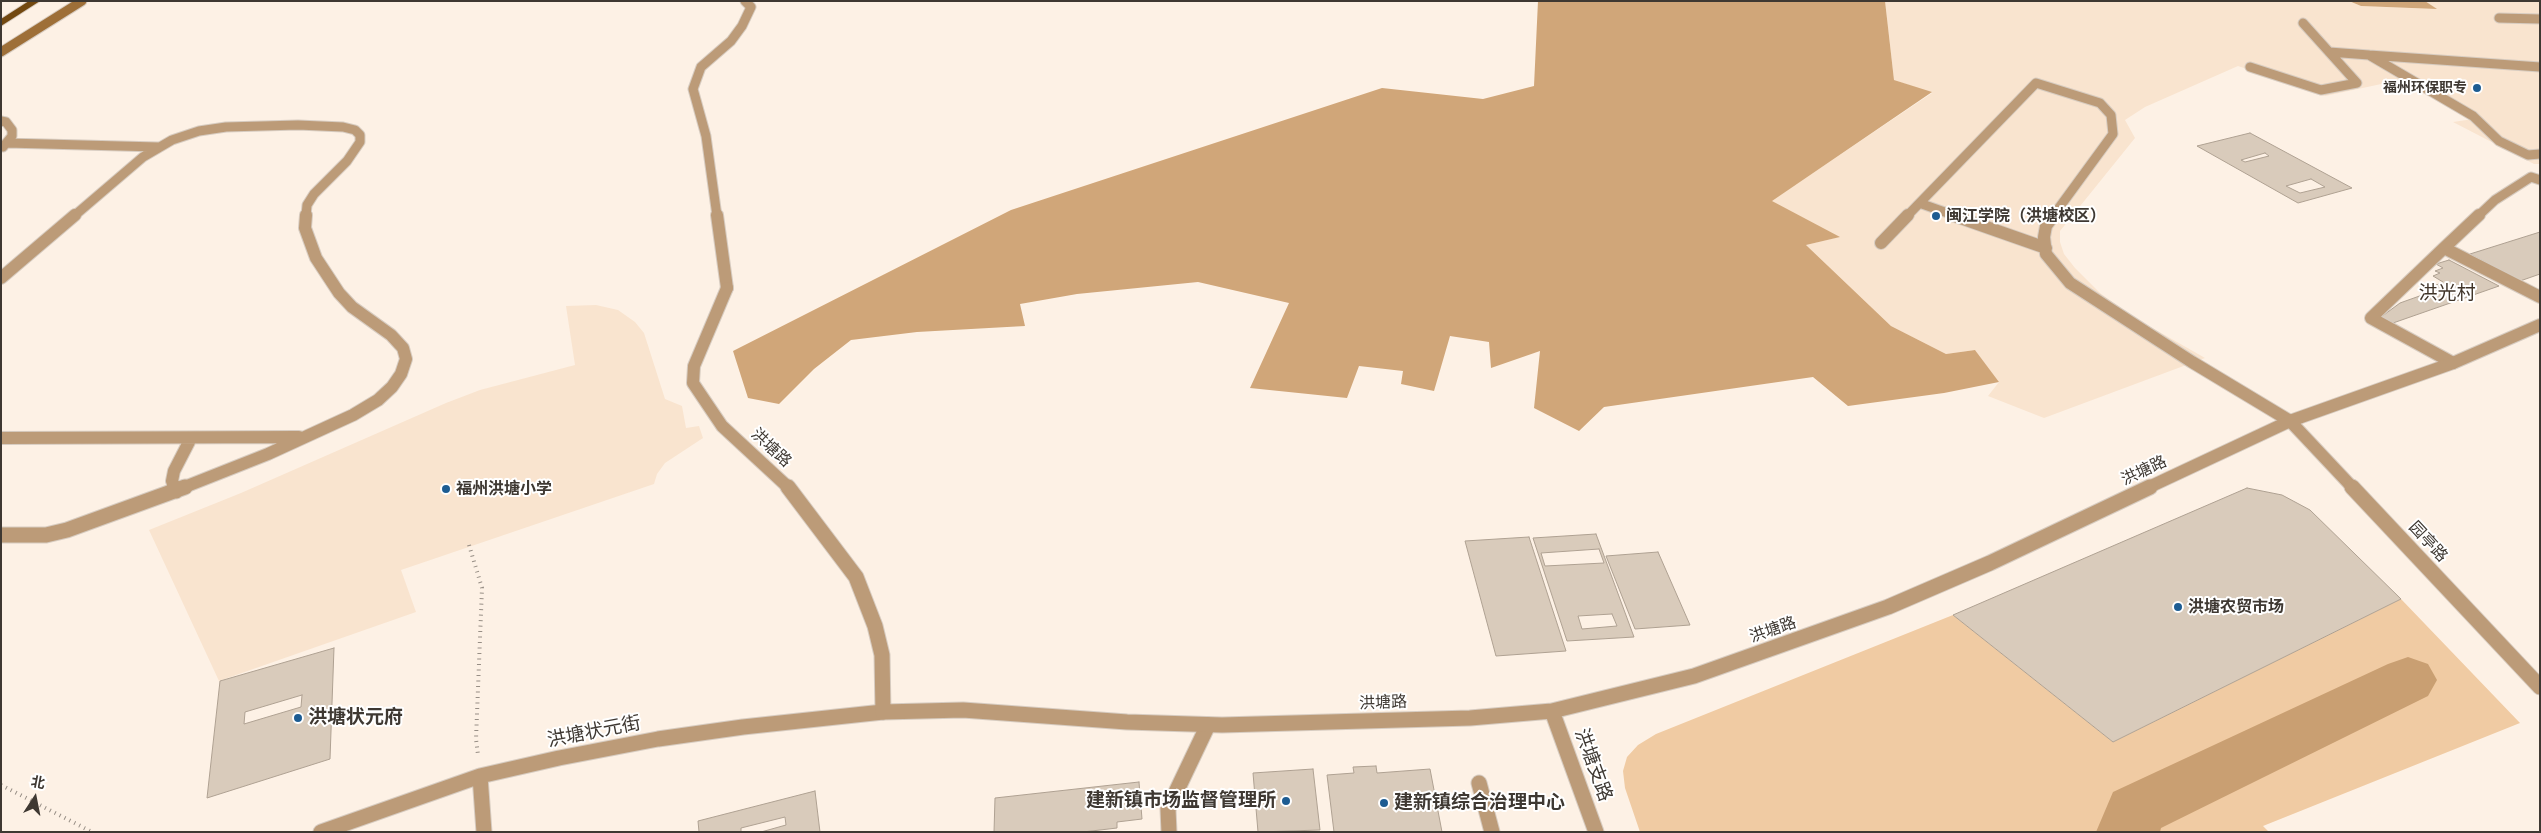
<!DOCTYPE html>
<html>
<head>
<meta charset="utf-8">
<style>
  body { margin:0 }
  #map { position:relative; width:2541px; height:833px; overflow:hidden; background:#fdf1e5; font-family:"Zilla Slab","Noto Sans SC",serif }
  canvas { display:block }
  .frame { position:absolute; inset:0; border:2px solid #3e3832; pointer-events:none }
  .north { position:absolute; left:10px; top:773px; width:50px; height:50px; -webkit-text-stroke:4px #fff; paint-order:stroke; rotate:11deg; font-size:14px; font-weight:700; line-height:20px; text-align:center; color:#3e3832 }
  .north::after { content:''; display:block; margin:auto; width:18px; height:22px; background:#3e3832; clip-path:polygon(50% 0,100% 100%,50% 72%,0 100%) }
</style>
</head>
<body>
<div id="map">
<canvas width="2541" height="833"></canvas>
<div class="frame"></div>
<div class="north">北</div>
</div>
<script>
const ctx = document.querySelector('canvas').getContext('2d');
ctx.lineJoin = 'round';
function paint(path, color) { ctx.fillStyle = color; ctx.fill(path, 'evenodd'); }
const shape = rows => new Path2D(rows.map(r => 'M' + r).join(''));
function stroke(path, color, width, dash) { ctx.strokeStyle = color; ctx.lineWidth = width; ctx.lineCap = dash ? 'butt' : 'round'; ctx.setLineDash(dash || []); ctx.stroke(path); }
function label(font, color, halo, rows, align = 'center') {
  ctx.font = font + ' "Zilla Slab","Noto Sans SC",serif'; ctx.lineWidth = 4; ctx.setLineDash([]); ctx.textBaseline = 'middle'; ctx.strokeStyle = halo; ctx.fillStyle = color; for (const [text, x, y, turn = 0] of rows) {
    ctx.save(); ctx.translate(x, y); ctx.rotate((+turn || 0) * Math.PI / 180); ctx.textAlign = isNaN(turn) ? turn : align; if (halo) ctx.strokeText(text, 0, 0); ctx.fillText(text, 0, 0); ctx.restore();
  }
}
paint(shape([
  [1885,1,2349,1,2361,6,2436,9,2425,1,2540,1,2540,164,2534,164,2453,122,2473,119,2400,80,2325,96,2238,66,2145,107,2125,120,2135,138,2060,231,2060,242,2064,254,2075,268,2100,293,2135,318,2205,358,2044,418,1988,396,1999,382,1975,350,1946,354,1891,326,1806,245,1839,237,1771,201,1932,93,1894,80],
  [596,305,618,310,635,322,644,333,665,399,682,406,686,428,699,426,703,438,665,463,657,474,654,484,401,570,416,612,219,681,149,530,241,493,446,403,480,390,575,365,566,306]
]), '#f9e4cf');
paint(shape([
  [2401,599,2520,723,2263,826,2269,832,1640,832,1625,788,1623,771,1627,757,1638,745,1656,734,1953,615,2113,742]
]), '#f0cba3');
paint(shape([
  [1538,1,1885,1,1894,80,1932,92,1772,201,1840,237,1806,245,1891,326,1946,354,1975,350,1999,382,1944,393,1848,406,1813,377,1604,407,1579,431,1534,408,1540,351,1491,368,1489,342,1450,336,1434,391,1401,384,1403,371,1359,366,1347,398,1250,388,1289,303,1198,282,1077,294,1020,304,1025,326,917,332,851,340,814,369,779,404,748,398,733,351,1011,210,1382,88,1483,99,1534,86],
  [2349,1,2425,1,2437,9,2361,6]
]), '#d0a679');
paint(shape([
  [2408,657,2428,664,2437,680,2428,696,2161,828,2160,832,2096,832,2113,792,2388,664,2408,657]
]), '#c99f72');
const building = shape([
  [2250,133,2352,188,2298,203,2197,146,2250,133],
  [2265,153,2269,156,2245,162,2241,160,2265,153],
  [2311,179,2325,187,2300,193,2286,186,2311,179],
  [2540,232,2540,274,2520,281,2470,254,2540,232],
  [2449,260,2499,286,2393,323,2381,317,2400,303,2439,289,2434,286,2443,282,2433,276,2440,273,2435,271,2443,268,2436,264,2449,260],
  [2247,488,2282,495,2310,510,2401,599,2113,742,1953,615,2247,488],
  [1596,534,1634,637,1567,641,1533,538,1596,534],
  [1599,549,1604,563,1545,566,1541,553,1599,549],
  [1612,614,1617,626,1582,629,1578,616,1612,614],
  [1529,537,1566,651,1496,656,1465,541,1529,537],
  [1658,552,1690,625,1635,629,1606,556,1658,552],
  [334,648,330,759,207,798,220,681,334,648],
  [302,695,301,707,244,724,245,712,302,695],
  [1376,766,1377,773,1430,769,1442,832,1334,832,1327,775,1354,773,1353,767,1376,766],
  [1313,769,1320,830,1258,832,1253,773,1313,769],
  [1139,782,1142,819,1117,822,1117,828,1083,832,994,832,995,798,1139,782],
  [815,791,820,832,761,832,786,825,785,817,741,828,741,832,699,832,698,821,815,791]
]);
paint(building, '#d9cbbb');
stroke(building, '#afa192', 1);
const serviceFar2 = shape([
  [2499,18,2540,19],
  [2329,52,2369,55],
  [2250,67,2321,90,2357,83,2303,23],
  [2540,67,2369,55,2473,116,2499,141,2528,155,2540,154],
  [1922,204,1956,216],
  [1907,216,2036,83,2100,103,2111,115,2113,134,2053,216]
]);
const serviceFar1 = shape([
  [1952,215,2046,248],
  [2054,215,2046,226,2044,237,2046,254,2070,283,2192,362,2290,421],
  [1881,243,1908,215]
]);
const service = shape([
  [1479,783,1492,832],
  [1169,832,1168,809,1208,725]
]);
const minorFar2 = shape([
  [1,121,6,122,12,130,12,136,3,147],
  [7,143,158,147],
  [74,216,143,157,172,140,199,131,226,127,298,125,343,127,355,130,360,135,360,142,347,161,314,194,307,205,306,216],
  [717,216,706,136,693,89,701,67,731,41,742,26,751,7,745,1],
  [2478,216,2495,200,2531,177,2540,180]
]);
const minorFar1 = shape([
  [717,215,727,288],
  [2479,215,2444,248,2540,297],
  [2444,248,2371,318,2453,363],
  [1,278,75,215],
  [1,438,299,437],
  [175,488,172,481,174,471,191,438],
  [182,488,268,454,353,415,378,400,392,387,401,374,406,359,403,348,391,335,352,307,339,293,316,258,305,228,306,215]
]);
const minor = shape([
  [174,487,176,491],
  [1,535,46,535,67,530,185,487],
  [480,776,484,832],
  [321,832,480,776,559,758,658,739,743,727,883,712]
]);
const tertiaryFar1 = shape([
  [727,288,694,366,693,383,722,426,789,488],
  [2290,421,2353,488],
  [2147,488,2290,421,2453,363,2540,325]
]);
const tertiary = shape([
  [788,487,856,577,875,626,882,655,883,712,963,710,1127,722,1222,725,1470,718,1552,711,1694,676,1888,607,1990,563,2150,487],
  [2352,487,2540,687],
  [1552,711,1596,832]
]);
const secondary = shape([
  [1,52,82,1]
]);
const trunk = shape([
  [29,1,40,1,1,26,1,19,29,1]
]);
stroke(serviceFar2, '#d7ccc1', 11);
stroke(serviceFar1, '#d7ccc1', 14);
stroke(service, '#d7ccc1', 17);
stroke(minorFar2, '#d7ccc1', 11);
stroke(minorFar1, '#d7ccc1', 14);
stroke(minor, '#d7ccc1', 17);
stroke(tertiaryFar1, '#d7ccc1', 14);
stroke(tertiary, '#d7ccc1', 17);
stroke(secondary, '#d7ccc1', 11);
stroke(trunk, '#d7ccc1', 2);
stroke(shape([
  [469,545,482,588,476,739,478,755],
  [1,785,92,832]
]), '#978e85', 4, [1, 4.5]);
stroke(serviceFar2, '#bc9b78', 9);
stroke(serviceFar1, '#bc9b78', 12);
stroke(service, '#bc9b78', 15);
stroke(minorFar2, '#bc9b78', 9);
stroke(minorFar1, '#bc9b78', 12);
stroke(minor, '#bc9b78', 15);
stroke(tertiaryFar1, '#bc9b78', 12);
stroke(tertiary, '#bc9b78', 15);
stroke(secondary, '#9e6f38', 9);
paint(trunk, '#724810');
for (const [x, y, r, color] of [
  [2477,88,5,"#1d5c92"],
  [1936,216,5,"#1d5c92"],
  [446,489,5,"#1d5c92"],
  [2178,607,5,"#1d5c92"],
  [298,718,5,"#1d5c92"],
  [1286,801,5,"#1d5c92"],
  [1384,803,5,"#1d5c92"]
]) { const dot = new Path2D(); dot.arc(x, y, r, 0, 2 * Math.PI); ctx.fillStyle = color; ctx.fill(dot); stroke(dot, '#fff', 2); }
label('bold 14px', '#3e3832', '#fff', [
  ["福州环保职专",2467,88]
], 'right');
label('bold 16px', '#3e3832', '#fff', [
  ["闽江学院（洪塘校区）",1946,216],
  ["福州洪塘小学",456,489],
  ["洪塘农贸市场",2188,607]
], 'left');
label('16px', '#3e3832', '#fff', [
  ["洪塘路",771,448,43],
  ["洪塘路",2144,471,-25],
  ["园亭路",2428,542,47],
  ["洪塘路",1773,630,-19],
  ["洪塘路",1383,703,-2]
]);
label('19px', '#403428', '#fff', [
  ["洪光村",2447,294]
]);
label('bold 19px', '#3e3832', '#fff', [
  ["洪塘状元府",308,718],
  ["建新镇市场监督管理所",1276,801,"right"],
  ["建新镇综合治理中心",1394,803]
], 'left');
label('19px', '#3e3832', '#fff', [
  ["洪塘状元街",594,732,-11],
  ["洪塘支路",1593,765,70]
]);
</script>
</body>
</html>
